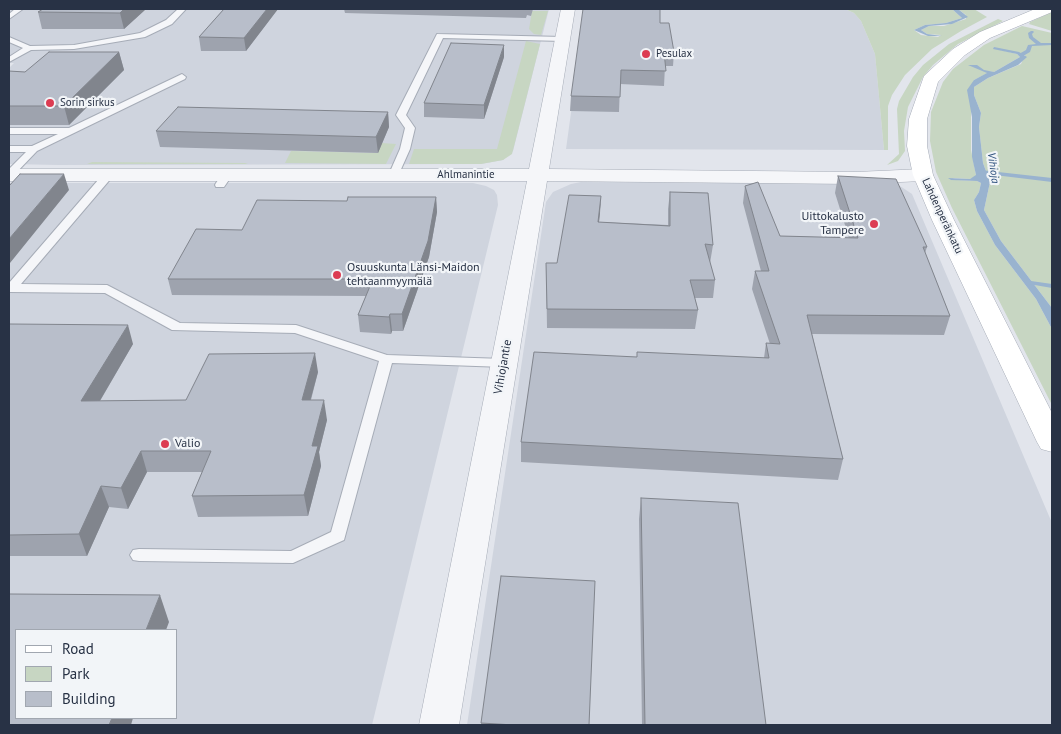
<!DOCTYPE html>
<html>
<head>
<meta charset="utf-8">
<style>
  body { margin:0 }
  #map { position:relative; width:1061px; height:734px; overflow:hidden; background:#e2e5ec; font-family:"PT Sans",sans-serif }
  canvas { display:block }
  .frame { position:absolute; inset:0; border:10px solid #283245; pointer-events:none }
  .legend { position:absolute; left:15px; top:629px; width:162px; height:90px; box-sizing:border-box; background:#f2f5f8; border:1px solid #a1a7b0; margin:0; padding:6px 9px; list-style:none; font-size:15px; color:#283245 }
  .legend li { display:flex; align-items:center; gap:10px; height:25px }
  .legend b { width:25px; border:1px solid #a1a7b0 }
</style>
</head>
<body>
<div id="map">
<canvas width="1061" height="734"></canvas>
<div class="frame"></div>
<ul class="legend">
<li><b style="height:6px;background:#fff"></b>Road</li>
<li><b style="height:14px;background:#c7d6c2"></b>Park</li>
<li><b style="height:14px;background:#b8beca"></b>Building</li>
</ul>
</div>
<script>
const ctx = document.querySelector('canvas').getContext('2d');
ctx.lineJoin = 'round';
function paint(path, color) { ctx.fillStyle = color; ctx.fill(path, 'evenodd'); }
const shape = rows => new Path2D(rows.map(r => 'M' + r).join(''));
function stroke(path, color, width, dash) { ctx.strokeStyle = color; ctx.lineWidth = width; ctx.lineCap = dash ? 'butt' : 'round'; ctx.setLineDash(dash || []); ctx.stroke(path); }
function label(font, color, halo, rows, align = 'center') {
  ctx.font = font + ' "PT Sans",sans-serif'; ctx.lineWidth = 4.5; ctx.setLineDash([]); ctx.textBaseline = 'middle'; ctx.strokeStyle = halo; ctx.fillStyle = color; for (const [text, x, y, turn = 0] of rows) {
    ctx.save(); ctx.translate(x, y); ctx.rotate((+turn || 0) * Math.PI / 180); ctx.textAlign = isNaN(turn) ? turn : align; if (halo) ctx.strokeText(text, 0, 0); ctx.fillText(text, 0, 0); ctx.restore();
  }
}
paint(shape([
  [9,9,549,9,513,151,503,160,481,164,58,165,9,164,9,68,14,63,9,63],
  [583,9,845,9,854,13,861,21,875,54,884,150,566,149,582,33],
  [581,182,846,183,900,186,912,194,1052,523,1052,725,467,725,546,202,553,192,571,184],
  [9,183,473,183,486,186,494,190,497,195,498,205,372,725,9,725],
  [16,630,176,630,176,718,16,718]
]), '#cfd4de');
paint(shape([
  [845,9,952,9,962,18,946,23,925,25,914,30,921,35,938,37,941,35,927,34,921,30,929,26,944,26,966,19,966,15,958,9,974,9,987,17,961,31,932,49,905,75,892,95,888,106,888,150,884,150,875,54,861,21,854,13],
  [532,11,548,11,541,35,534,34,529,29],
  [1052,12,1052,31,1029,24,1030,22],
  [998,19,1003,21,958,44,933,65,923,77,908,107,904,131,905,151,898,161,887,165,899,154,897,109,899,101,913,77,923,65,949,44],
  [1022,26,1052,33,1052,308,1001,241,984,210,990,182,983,163,979,127,981,113,974,95,974,87,988,78,1021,64,1025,55,993,48,1017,54,1020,57,994,72,984,71,988,73,974,80,971,110,971,150,976,175,976,177,970,179,952,178,957,180,977,181,981,183,979,192,974,200,977,211,995,245,1036,299,1052,329,1052,405,952,208,936,172,930,141,931,112,943,82,953,69,984,45],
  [526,41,540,44,512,154,503,160,481,164,409,164,414,149,497,149],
  [382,143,396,144,386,164,285,163,291,151,377,153],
  [92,162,245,163,248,164,87,164]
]), '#c7d6c2');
paint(shape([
  [952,9,958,9,968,17,952,24,929,26,921,30,927,34,942,36,928,36,914,30,925,25,946,23,962,18],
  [994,47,1019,52,1027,57,1018,65,988,78,974,87,974,95,981,113,979,127,983,163,990,182,984,210,1001,241,1052,308,1052,329,1036,299,995,245,977,211,974,200,979,192,981,183,977,181,951,180,948,178,970,179,976,175,972,157,972,117,967,90,974,80,987,73,968,65,977,65,984,70,994,72,1020,57,1017,54,993,49]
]), '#99b3cf');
paint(shape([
  [1031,31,1033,31,1034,32,1032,34,1033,37,1041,43,1052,43,1052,45,1032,46,1030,52,1023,56,1019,56,1019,54,1026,50,1028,45,1036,44,1029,38,1028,33,1031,31],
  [980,170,1052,178,1052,182,978,173,977,172,980,170],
  [1031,281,1052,284,1052,288,1029,284,1028,283,1031,281]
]), '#99b3cf');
const lane = shape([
  [15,9,23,9,9,19,9,14,15,9],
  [178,9,186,9,172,24,145,37,74,49,31,50,9,62,9,57,23,48,9,42,9,37,30,46,74,45,140,33,166,20,178,9],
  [437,34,563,37,567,39,563,41,443,38,406,115,415,128,410,149,398,176,390,176,389,174,400,149,405,128,396,115,437,34],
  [182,74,186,77,185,79,37,151,13,176,9,177,9,169,26,152,9,152,9,146,32,146,58,134,9,134,9,128,69,128,182,74],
  [109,171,113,172,113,176,21,284,107,285,180,323,296,325,387,355,504,359,511,363,504,367,392,363,344,540,293,563,139,561,133,560,130,555,133,550,139,549,291,551,331,532,379,361,295,333,172,330,105,293,9,292,9,283,105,172,109,171],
  [228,171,233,174,224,187,216,187,215,185,216,183,224,172,228,171]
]);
const street = shape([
  [561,9,575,9,549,169,856,172,923,169,930,171,933,175,930,179,923,181,856,184,547,181,459,725,419,725,527,181,9,181,9,169,529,169,561,9]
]);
const secondary = shape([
  [1035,9,1052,9,1052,12,990,38,965,55,938,82,927,119,927,146,933,175,954,220,1052,413,1052,452,1041,449,1037,442,932,220,913,175,907,146,909,119,924,76,953,49,980,32,1035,9]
]);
stroke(lane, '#a6acb7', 2);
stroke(street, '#a6acb7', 1);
stroke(secondary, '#a6acb7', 1);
paint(lane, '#f5f6f9');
paint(street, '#f5f6f9');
paint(secondary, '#fff');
paint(shape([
  [146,9,124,29,42,29,38,12],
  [224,9,278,9,246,51,201,51,199,37],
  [344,9,533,9,531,16,527,15,526,18,345,13],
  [660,23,674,52,673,66,665,66,664,86,620,84,619,112,570,111,571,96],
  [119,52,124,70,69,125,9,125,9,71,25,72],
  [504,57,484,119,424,117,424,103],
  [388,112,389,127,378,153,160,147,156,131],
  [838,176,927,247,925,253,950,316,944,335,812,334,843,459,838,480,521,462,521,442,637,357,764,358,766,343,770,344,752,289,755,271,761,271,743,203,745,186,780,236,849,238,835,193],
  [670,192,713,245,710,263,715,280,713,298,695,298,698,310,695,329,547,328,546,263,557,263,601,196,599,222,668,225,668,209],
  [436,197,437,212,429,257,403,331,392,331,391,334,360,332,358,315,366,296,172,295,168,279,242,230,347,201],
  [9,324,133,344,100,401,186,400,318,372,311,400,327,420,319,452,321,466,308,516,198,517,192,496,202,472,147,472,128,509,109,507,87,556,9,556],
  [641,498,766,725,642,725,639,519],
  [481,723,589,725,481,725]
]), '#9ea3ae');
paint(shape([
  [124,9,146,9,124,29,120,13],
  [267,9,278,9,246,51,244,38],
  [504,45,504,57,484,119,484,105],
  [119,52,124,70,69,125,64,106],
  [388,112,389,127,378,153,376,137],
  [64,174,69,190,10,263,9,260,9,239],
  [601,196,600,213,597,239,598,222],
  [436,197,437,212,429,257,403,331,402,314],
  [390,314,392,331,391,334,389,317],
  [128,325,133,344,88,421,81,401],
  [315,353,318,372,305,420,302,400],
  [324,400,327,420,319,452,321,466,308,516,304,495,312,446],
  [141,451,147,472,128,509,121,488],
  [101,486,109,507,87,556,79,534],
  [160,595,169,622,166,630,146,630],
  [112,718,133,718,131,725,109,725]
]), '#81858d');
const building = shape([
  [43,9,124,9,120,13,38,12,43,9],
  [224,9,267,9,244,38,199,37,224,9],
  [583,9,660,9,660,23,669,23,674,52,664,52,666,71,621,70,620,97,571,96,583,9],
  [451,43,504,45,484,105,424,103,451,43],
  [49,52,119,52,64,106,9,106,9,71,25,72,49,52],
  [178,107,388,112,376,137,156,131,178,107],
  [20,174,64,174,9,239,9,186,20,174],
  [838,176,896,179,927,247,923,247,950,316,807,315,843,459,521,442,534,352,637,357,637,352,769,358,766,343,780,344,755,271,769,271,745,186,758,182,780,236,858,238,838,176],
  [670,192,708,193,713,245,705,244,715,280,690,280,698,310,547,309,546,263,557,263,569,195,601,196,598,222,670,226,670,192],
  [348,197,436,197,428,241,402,314,390,314,389,317,358,315,373,279,168,279,196,229,242,230,257,200,347,201,348,197],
  [9,324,128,325,81,401,186,400,209,354,315,353,302,400,324,400,312,446,318,446,304,495,192,496,211,451,141,451,121,488,101,486,79,534,9,535,9,324],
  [641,498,738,503,766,725,645,725,641,498],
  [501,576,595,581,589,725,514,725,481,723,501,576],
  [9,594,160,595,146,630,16,630,16,718,112,718,109,725,9,725,9,594]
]);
paint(building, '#b8beca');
stroke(building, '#81858d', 1);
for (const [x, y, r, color] of [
  [646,54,5,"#dc3c52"],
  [50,103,5,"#dc3c52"],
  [874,224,5,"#dc3c52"],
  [337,275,5,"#dc3c52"],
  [165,444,5,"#dc3c52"]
]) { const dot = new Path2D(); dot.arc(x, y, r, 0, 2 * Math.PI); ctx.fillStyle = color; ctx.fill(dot); stroke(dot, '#f2f5f8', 2); }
label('11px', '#283245', '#f2f5f8', [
  ["Pesulax",656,54],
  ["Sorin sirkus",60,103]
], 'left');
label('italic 11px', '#2e517e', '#f2f5f8', [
  ["Vihioja",993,168,82]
]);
label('11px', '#283245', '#f2f5f8', [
  ["Ahlmanintie",466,175],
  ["Lahdenperänkatu",942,216,65]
]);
label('12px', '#283245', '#f2f5f8', [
  ["Uittokalusto",864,217,"right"],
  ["Tampere",864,231,"right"],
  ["Osuuskunta Länsi-Maidon",347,268],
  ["tehtaanmyymälä",347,282],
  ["Valio",175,444]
], 'left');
label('12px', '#283245', '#f2f5f8', [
  ["Vihiojantie",503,367,-80]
]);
</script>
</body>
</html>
